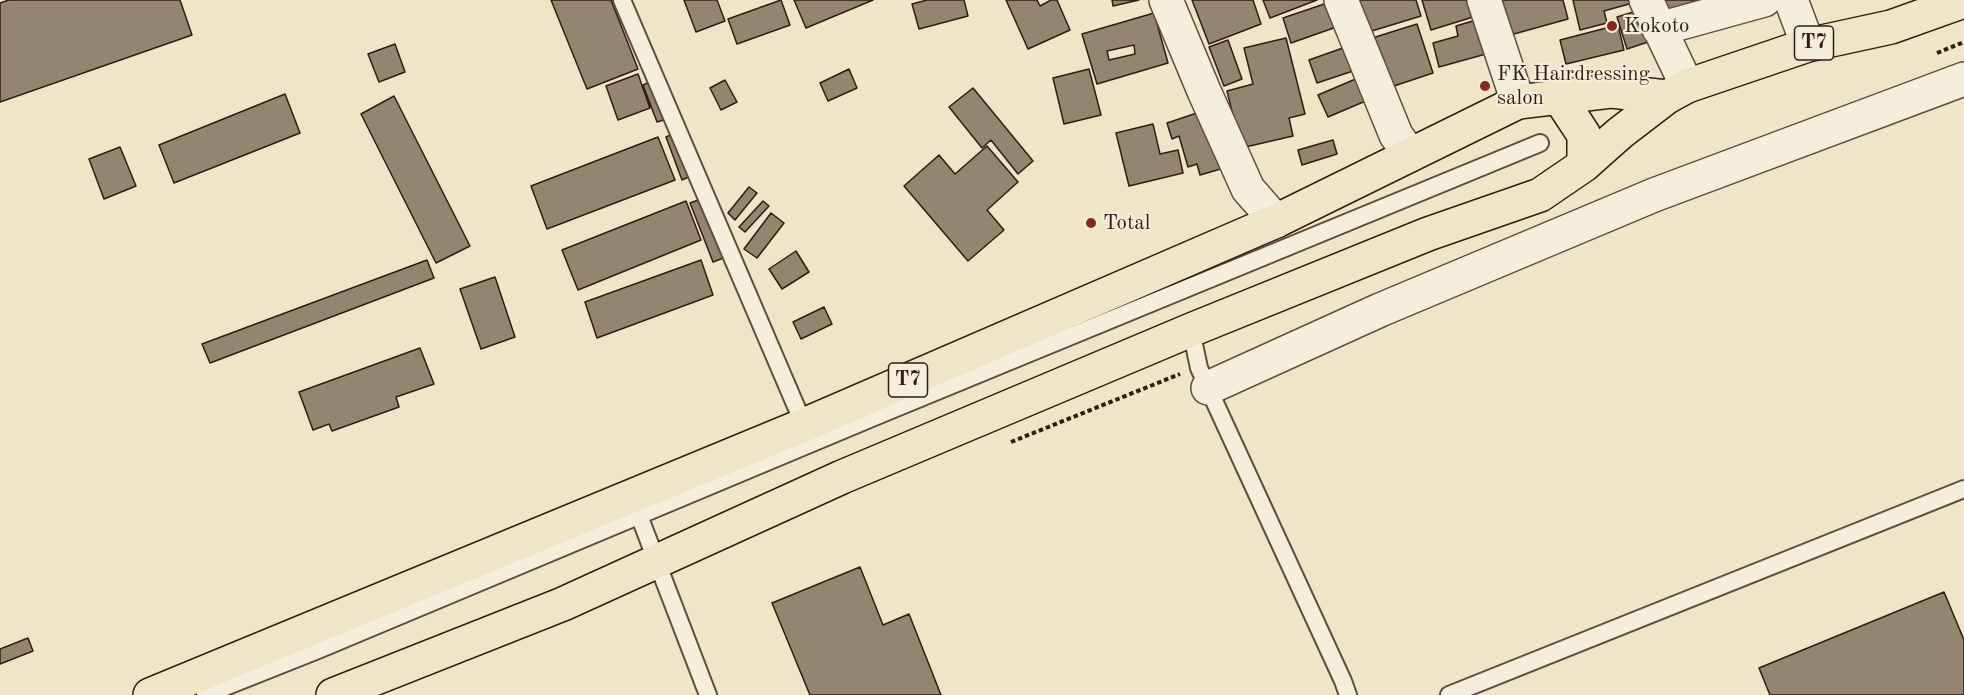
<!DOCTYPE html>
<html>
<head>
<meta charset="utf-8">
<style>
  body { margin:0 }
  canvas { display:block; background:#efe5c7 }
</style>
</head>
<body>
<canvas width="1964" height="695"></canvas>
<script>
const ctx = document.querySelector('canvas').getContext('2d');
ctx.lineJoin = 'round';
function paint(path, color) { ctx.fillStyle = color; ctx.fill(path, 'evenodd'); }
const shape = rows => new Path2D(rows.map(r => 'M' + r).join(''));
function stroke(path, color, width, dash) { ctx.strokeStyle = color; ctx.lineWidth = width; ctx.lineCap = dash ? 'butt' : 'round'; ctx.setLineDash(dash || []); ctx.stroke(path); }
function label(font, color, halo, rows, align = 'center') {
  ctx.font = font + ' "Old Standard TT",serif'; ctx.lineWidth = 4.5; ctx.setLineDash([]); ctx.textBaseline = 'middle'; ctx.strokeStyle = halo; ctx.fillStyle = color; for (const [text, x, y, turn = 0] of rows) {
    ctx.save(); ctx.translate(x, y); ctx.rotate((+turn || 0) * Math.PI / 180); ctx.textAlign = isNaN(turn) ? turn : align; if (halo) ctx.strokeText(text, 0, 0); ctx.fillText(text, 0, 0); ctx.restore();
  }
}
const building = shape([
  [9,0,180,0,192,35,0,102,0,3,9,0],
  [551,0,611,0,638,69,587,89,551,0],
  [684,0,717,0,725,21,696,32,684,0],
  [781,0,790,25,737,44,728,19,781,0],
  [794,0,873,0,806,28,794,0],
  [927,0,964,0,968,16,919,29,912,4,927,0],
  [1006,0,1037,0,1040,6,1051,0,1057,0,1070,30,1028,49,1006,0],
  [1112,0,1139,0,1113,6,1112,0],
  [1192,0,1253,0,1261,24,1209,44,1192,0],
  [1263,0,1317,0,1270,18,1263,0],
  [1336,0,1345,24,1291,43,1283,18,1336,0],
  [1352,0,1416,0,1421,16,1362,34,1352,0],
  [1422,0,1468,0,1473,17,1431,30,1422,0],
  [1493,0,1563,0,1568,19,1503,37,1493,0],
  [1573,0,1636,0,1636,2,1604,11,1607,23,1580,30,1573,0],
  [1656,0,1711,0,1662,18,1656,0],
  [1640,10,1651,41,1627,49,1617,17,1640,10],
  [1154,13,1168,63,1097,84,1082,34,1154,13],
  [1134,45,1135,54,1109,60,1107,51,1134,45],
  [1476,20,1486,54,1439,67,1433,43,1458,36,1456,26,1476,20],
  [1417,24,1433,73,1382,90,1366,40,1417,24],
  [1618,25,1624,50,1566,64,1560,40,1618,25],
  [1286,38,1305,114,1289,118,1293,136,1241,148,1227,91,1253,84,1244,48,1286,38],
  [1228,40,1242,79,1224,86,1209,47,1228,40],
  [395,44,405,72,379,82,368,54,395,44],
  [1354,44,1362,68,1317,83,1309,60,1354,44],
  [849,69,857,88,828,101,820,83,849,69],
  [1089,69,1101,115,1064,124,1053,78,1089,69],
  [638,74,650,108,618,120,606,86,638,74],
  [1365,75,1375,97,1328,117,1318,95,1365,75],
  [725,80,737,102,721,110,710,88,725,80],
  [652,81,667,119,657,122,643,85,652,81],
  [973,88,1033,161,1018,174,991,140,982,148,949,107,973,88],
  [285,94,300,133,174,183,159,145,285,94],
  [394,96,470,246,436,263,361,114,394,96],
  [1206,110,1224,168,1200,175,1197,164,1188,167,1179,136,1172,139,1167,123,1206,110],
  [1153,124,1160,154,1178,150,1183,173,1129,186,1116,133,1153,124],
  [675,133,691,176,682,180,666,137,675,133],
  [658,137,675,180,547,229,531,186,658,137],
  [1333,140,1337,154,1302,165,1298,150,1333,140],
  [987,146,1018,182,987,210,1004,230,968,261,904,186,939,155,955,174,987,146],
  [120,147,136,186,104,199,89,159,120,147],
  [749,187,757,193,735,220,728,213,749,187],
  [704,198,726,257,713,262,690,203,704,198],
  [686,201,701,240,578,290,562,250,686,201],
  [763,201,769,206,745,232,739,227,763,201],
  [771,213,784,223,757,258,744,249,771,213],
  [796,251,809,272,782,289,769,269,796,251],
  [427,260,434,278,210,363,202,344,427,260],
  [701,260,713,295,597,338,585,302,701,260],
  [495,277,515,337,481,349,460,289,495,277],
  [824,307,832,324,801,339,793,322,824,307],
  [420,348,434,384,396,397,399,407,332,431,329,424,313,430,299,392,420,348],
  [860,567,883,625,909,614,941,695,810,695,772,603,860,567],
  [1944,592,1964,640,1964,695,1770,695,1759,668,1944,592],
  [28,638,33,651,0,664,0,649,28,638]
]);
paint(building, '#94856f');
stroke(building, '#311c0f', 1.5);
const service = shape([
  [622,0,804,425],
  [1191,330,1199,368,1343,681,1348,695],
  [635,505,708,695],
  [205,695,318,650,879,415,1540,143],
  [1449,695,1964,489]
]);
const minor = shape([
  [1166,0,1204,91,1248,189,1276,221],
  [1341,0,1396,135,1410,155],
  [1484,0,1518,102],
  [1646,0,1687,86],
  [1791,0,1808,45],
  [1659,29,1764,0],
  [1208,388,1380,310,1654,195,1964,79]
]);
const trunk = shape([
  [1559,97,1584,135,1584,165],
  [150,695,804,425,1276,221,1518,102,1611,91,1667,97],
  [333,695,563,604,842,477,1191,330,1428,234,1540,195,1584,165,1620,133,1667,97,1687,86,1808,45,1891,27,1964,1]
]);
stroke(service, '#604e3d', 20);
stroke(minor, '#604e3d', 36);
stroke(trunk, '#311c0f', 36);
stroke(shape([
  [1937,53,1964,42],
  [1011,442,1180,374]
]), '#311c0f', 4, [4.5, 3]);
stroke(service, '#f5eedb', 16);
stroke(minor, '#f5eedb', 33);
stroke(trunk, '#efe5c7', 33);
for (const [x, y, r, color] of [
  [1612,26,6,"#8f2418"],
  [1485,86,6,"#8f2418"],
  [1091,223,6,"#8f2418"]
]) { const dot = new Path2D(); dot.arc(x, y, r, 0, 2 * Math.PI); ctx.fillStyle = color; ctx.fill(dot); stroke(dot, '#f5eedb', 2); }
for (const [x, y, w] of [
  [1814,43,39],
  [908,380,39]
]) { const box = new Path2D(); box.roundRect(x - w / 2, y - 17, w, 34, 4.5); ctx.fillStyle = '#f5eedb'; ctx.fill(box); stroke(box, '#311c0f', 1.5); }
label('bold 20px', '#311c0f', null, [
  ["T7",1814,43],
  ["T7",908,380]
]);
label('21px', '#311c0f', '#f5eedb', [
  ["Kokoto",1624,26],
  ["FK Hairdressing",1497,74],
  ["salon",1497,98],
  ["Total",1103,223]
], 'left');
</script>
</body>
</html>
